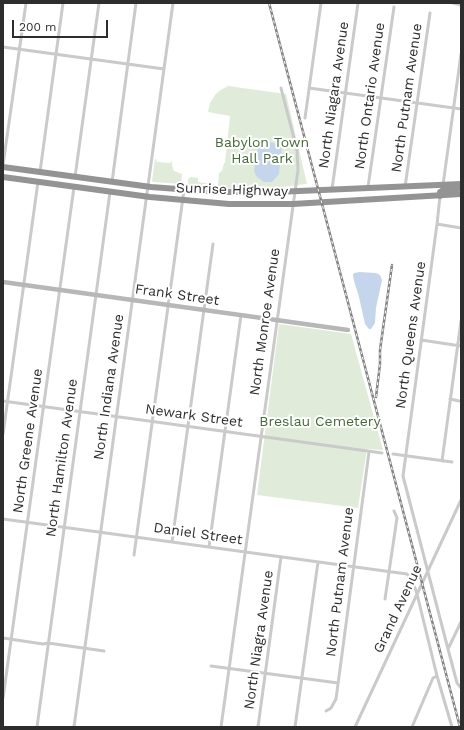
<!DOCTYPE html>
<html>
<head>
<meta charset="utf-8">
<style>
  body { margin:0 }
  #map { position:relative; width:464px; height:730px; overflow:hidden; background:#fff; font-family:"Work Sans",sans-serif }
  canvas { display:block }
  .frame { position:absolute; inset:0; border:4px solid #2d2d2d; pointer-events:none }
  .scale { position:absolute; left:12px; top:20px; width:96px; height:18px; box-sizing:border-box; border:2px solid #2d2d2d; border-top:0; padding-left:5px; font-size:12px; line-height:14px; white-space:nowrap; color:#2d2d2d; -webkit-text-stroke:3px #fff; paint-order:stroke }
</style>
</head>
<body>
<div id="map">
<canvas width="464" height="730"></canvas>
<div class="frame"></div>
<div class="scale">200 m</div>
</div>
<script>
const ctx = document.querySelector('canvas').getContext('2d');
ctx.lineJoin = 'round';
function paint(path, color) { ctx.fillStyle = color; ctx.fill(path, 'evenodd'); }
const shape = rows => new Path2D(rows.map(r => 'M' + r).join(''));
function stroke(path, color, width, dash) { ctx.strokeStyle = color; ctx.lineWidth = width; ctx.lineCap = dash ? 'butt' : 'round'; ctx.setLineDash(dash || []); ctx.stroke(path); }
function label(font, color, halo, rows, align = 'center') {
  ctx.font = font + ' "Work Sans",sans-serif'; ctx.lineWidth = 4; ctx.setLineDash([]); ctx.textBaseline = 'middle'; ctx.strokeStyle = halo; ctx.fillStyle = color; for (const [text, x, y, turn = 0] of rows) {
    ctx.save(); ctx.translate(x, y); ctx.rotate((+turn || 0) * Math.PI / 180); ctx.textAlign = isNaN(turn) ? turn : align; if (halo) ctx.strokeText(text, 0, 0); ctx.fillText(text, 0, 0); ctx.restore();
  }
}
paint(shape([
  [228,86,286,94,307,184,282,187,243,189,190,187,188,185,188,179,191,177,198,178,198,182,218,185,219,173,222,171,224,163,225,163,230,116,208,112,210,103,215,95,219,91],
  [155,159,156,159,157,162,170,163,172,161,172,165,174,171,182,174,181,184,153,182,152,181],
  [279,324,351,334,383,450,367,449,358,508,257,495]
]), '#e0ebda');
paint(shape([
  [259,141,270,142,282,145,279,174,272,182,264,182,257,177,255,174,254,170],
  [360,272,376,273,380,275,382,280,376,308,375,323,371,329,369,329,365,324,359,297,354,281,353,275,354,273]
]), '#c5d5ec');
stroke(shape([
  [453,3,461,5],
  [3,47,164,69],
  [309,88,461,109],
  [305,118,321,3],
  [3,165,26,3],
  [40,172,63,3],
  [75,177,99,3],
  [112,182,136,3],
  [443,185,461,54],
  [368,187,394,7],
  [405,187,430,13],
  [332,189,358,3],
  [440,196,437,224,403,476,448,649,457,683,461,688],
  [437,224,461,228],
  [421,340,461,346],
  [450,399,459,401],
  [3,401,382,453],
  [3,434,38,182],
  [393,454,452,462],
  [442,461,461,321],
  [3,519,407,574,412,579,417,594,437,676,452,727],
  [172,542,213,244],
  [209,547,241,315],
  [134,555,184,190],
  [385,599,397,518,394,511],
  [3,638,43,644,48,643,104,651],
  [448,649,461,622],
  [211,666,338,683],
  [3,698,74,187],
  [326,711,331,708,336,699,369,452],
  [37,727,110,192],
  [74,727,173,3],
  [221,727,298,170,297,150,281,88],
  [258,727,281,557],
  [295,727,318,562],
  [355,727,461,500],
  [412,727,433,678,437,676]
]), '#cacaca', 3);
stroke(shape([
  [3,282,348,330]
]), '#b7b7b7', 4.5);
stroke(shape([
  [3,167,151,187,218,192,276,192,461,184],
  [3,177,150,197,229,204,293,204,461,194],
  [440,196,440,192,445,189,461,188]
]), '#949494', 6);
const rail = shape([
  [269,3,460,727],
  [376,397,380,364,380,350,392,265]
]);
stroke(rail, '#828282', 2.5);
stroke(rail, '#fff', 1, [3]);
label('14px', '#2d2d2d', '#fff', [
  ["North Niagara Avenue",334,95,-82],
  ["North Ontario Avenue",370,96,-82],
  ["North Putnam Avenue",407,98,-82],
  ["Sunrise Highway",232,190,2],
  ["Frank Street",177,295,8],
  ["North Monroe Avenue",265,322,-82],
  ["North Queens Avenue",411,335,-82],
  ["North Indiana Avenue",109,387,-82],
  ["Newark Street",194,416,8],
  ["North Greene Avenue",28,441,-82],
  ["North Hamilton Avenue",62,458,-82],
  ["Daniel Street",198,534,8],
  ["North Putnam Avenue",340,582,-83],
  ["Grand Avenue",398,609,-65],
  ["North Niagra Avenue",259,640,-82]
]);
label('14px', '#476939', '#fff', [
  ["Babylon Town",262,143],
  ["Hall Park",262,159],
  ["Breslau Cemetery",320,422]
]);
</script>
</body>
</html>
